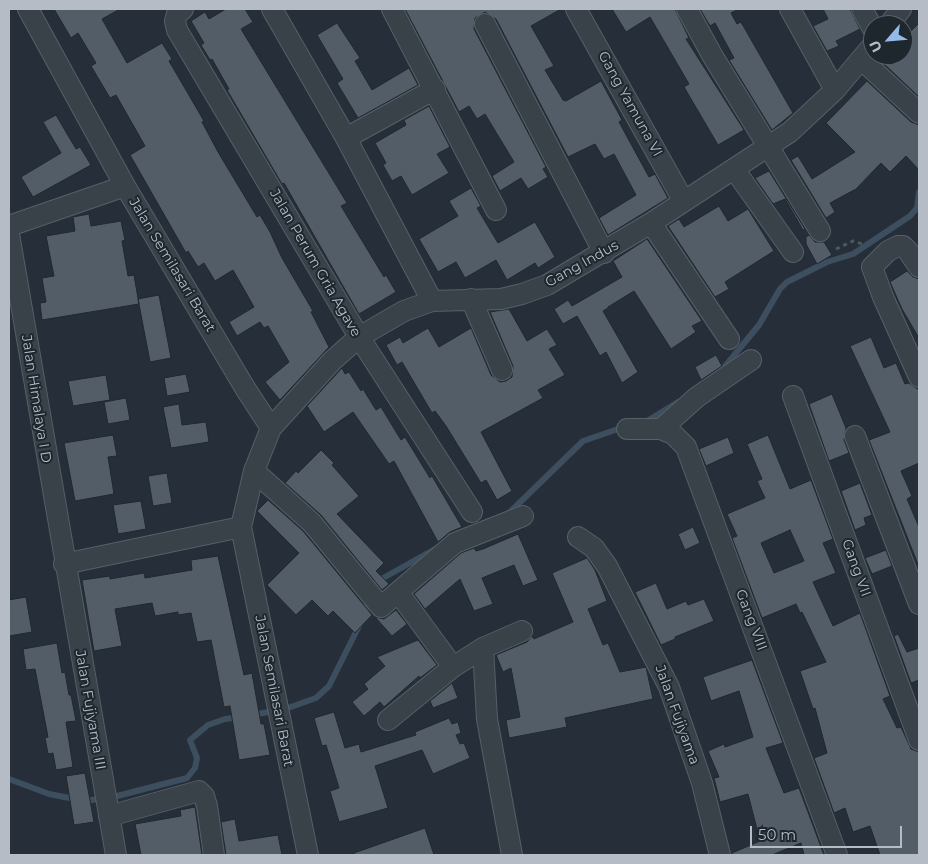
<!DOCTYPE html>
<html>
<head>
<meta charset="utf-8">
<style>
  body { margin:0 }
  #map { position:relative; width:928px; height:864px; overflow:hidden; background:#262f39; font-family:Montserrat,sans-serif }
  canvas { display:block }
  .frame { position:absolute; inset:0; border:10px solid #b5bcc5; pointer-events:none }
  .north { position:absolute; left:863px; top:15px; width:50px; height:50px; box-sizing:border-box; background:#1e262e; border:1px solid #5a626a; border-radius:50%; rotate:243deg; font-size:14px; font-weight:700; line-height:20px; text-align:center; color:#b5bcc5 }
  .north::after { content:''; display:block; margin:auto; width:18px; height:22px; background:#95baea; clip-path:polygon(50% 0,100% 100%,50% 72%,0 100%) }
  .scale { position:absolute; left:750px; top:826px; width:152px; height:22px; box-sizing:border-box; border:2px solid #b5bcc5; border-top:0; padding-left:6px; font-size:15px; line-height:18px; white-space:nowrap; color:#b5bcc5; -webkit-text-stroke:4px #1e262e; paint-order:stroke }
</style>
</head>
<body>
<div id="map">
<canvas width="928" height="864"></canvas>
<div class="frame"></div>
<div class="north">U</div>
<div class="scale">50 m</div>
</div>
<script>
const ctx = document.querySelector('canvas').getContext('2d');
ctx.lineJoin = 'round';
const shape = rows => new Path2D(rows.map(r => 'M' + r).join(''));
function stroke(path, color, width, dash) { ctx.strokeStyle = color; ctx.lineWidth = width; ctx.lineCap = dash ? 'butt' : 'round'; ctx.setLineDash(dash || []); ctx.stroke(path); }
function paint(path, color) { ctx.fillStyle = color; ctx.fill(path, 'evenodd'); }
function label(font, color, halo, rows, align = 'center') {
  ctx.font = font + ' Montserrat,sans-serif'; ctx.lineWidth = 4; ctx.setLineDash([]); ctx.textBaseline = 'middle'; ctx.strokeStyle = halo; ctx.fillStyle = color; for (const [text, x, y, turn = 0] of rows) {
    ctx.save(); ctx.translate(x, y); ctx.rotate((+turn || 0) * Math.PI / 180); ctx.textAlign = isNaN(turn) ? turn : align; if (halo) ctx.strokeText(text, 0, 0); ctx.fillText(text, 0, 0); ctx.restore();
  }
}
stroke(shape([
  [722,370,759,325,780,289,787,282,827,262,853,254,910,216,917,208,919,192],
  [644,423,678,402],
  [509,513,583,441,624,427],
  [364,615,371,591,376,582,435,549],
  [253,715,288,708,316,698,329,686,360,624],
  [9,779,49,794,85,801,117,796,187,778,195,768,197,758,190,740,208,725,225,719,241,717]
]), '#3d4e5f', 6);
const building = shape([
  [54,9,120,9,102,19,127,63,162,43,172,59,169,61,204,121,202,122,218,152,257,217,260,215,270,232,282,258,313,311,311,312,329,347,280,400,265,382,289,362,268,326,264,328,260,322,237,336,229,322,254,307,233,270,215,281,204,263,198,267,188,251,186,253,130,155,145,146,116,95,110,98,91,66,96,63,78,33,71,38,54,9],
  [226,9,245,9,253,22,241,29,347,203,341,206,384,277,386,275,396,292,359,314,284,183,282,184,227,90,229,89,212,59,210,60,201,45,204,43,191,21,205,12,209,19,226,9],
  [405,9,561,9,531,26,554,66,545,70,563,100,566,101,601,81,622,120,619,122,649,177,655,174,668,198,608,235,599,218,636,195,614,154,604,159,595,144,568,157,496,19,485,12,475,18,474,29,546,167,543,169,548,177,528,189,521,178,500,191,492,176,514,162,485,114,477,119,469,106,459,112,405,9],
  [612,9,675,9,689,38,686,39,744,130,718,145,684,87,689,84,650,17,626,32,612,9],
  [700,9,739,9,731,13,737,24,741,22,793,113,772,130,729,60,734,58,715,23,710,26,700,9],
  [823,9,850,9,860,29,836,41,839,46,827,51,813,26,828,19,823,9],
  [337,23,360,58,355,61,372,90,409,68,418,85,358,118,337,83,343,79,317,35,337,23],
  [919,23,919,97,881,61,887,55,903,55,903,39,919,23],
  [867,81,911,122,919,125,919,170,906,156,890,172,881,163,856,189,830,203,835,212,826,218,791,160,798,156,812,179,855,152,826,123,867,81],
  [429,106,450,147,437,154,449,173,412,195,401,176,392,181,383,165,386,163,375,143,406,125,404,120,429,106],
  [56,115,76,149,80,147,91,165,33,197,21,177,61,153,43,122,56,115],
  [769,171,805,229,803,230,785,199,773,204,755,178,769,171],
  [471,188,481,206,477,208,498,243,535,222,555,257,538,268,535,263,507,280,496,260,465,278,456,262,438,272,419,239,458,216,449,201,471,188],
  [719,206,728,221,748,209,774,251,725,282,729,289,715,297,668,226,679,219,684,227,719,206],
  [89,214,91,226,121,221,125,240,122,241,128,276,134,275,139,304,42,320,40,303,46,302,42,278,54,276,46,236,75,231,73,217,89,214],
  [809,235,815,242,824,242,832,255,817,264,806,244,806,237,809,235],
  [647,239,702,321,692,326,696,332,671,349,634,291,608,307,608,308,603,311,638,372,622,383,606,352,600,356,577,316,563,324,554,309,568,300,572,306,622,277,613,261,647,239],
  [907,271,913,277,919,279,919,338,902,309,890,282,907,271],
  [159,295,171,358,150,362,138,299,159,295],
  [509,309,527,341,547,329,557,345,549,349,565,375,538,390,543,398,481,432,512,491,497,500,486,480,481,483,446,426,435,411,432,413,402,362,397,365,386,345,400,337,403,343,428,328,439,347,471,328,491,375,500,382,506,381,512,377,513,366,490,312,509,309],
  [871,337,884,368,896,363,905,384,909,383,919,390,919,463,901,471,912,496,907,499,919,527,919,567,869,440,890,432,850,346,871,337],
  [716,355,722,366,701,380,695,367,716,355],
  [342,368,345,374,349,372,361,391,363,389,376,410,381,407,401,440,405,437,430,478,432,476,462,527,450,532,438,542,394,461,389,464,353,412,324,432,307,406,342,368],
  [186,374,190,392,167,396,164,378,186,374],
  [106,375,110,400,73,406,68,381,106,375],
  [832,394,846,428,844,440,849,453,829,461,809,404,832,394],
  [126,398,130,420,108,424,104,402,126,398],
  [179,404,182,425,206,422,209,442,171,448,163,407,179,404],
  [113,435,117,456,108,457,114,494,75,501,64,443,113,435],
  [768,435,790,489,811,480,833,539,823,543,836,573,813,582,833,626,860,613,890,696,883,699,897,728,901,727,911,749,919,752,919,855,880,855,870,826,853,832,845,808,834,813,814,758,827,753,815,708,813,709,800,671,826,662,802,612,800,613,796,604,762,618,732,538,737,536,727,514,765,498,757,481,762,479,747,444,768,435],
  [790,530,804,561,774,573,761,543,790,530],
  [728,437,734,453,706,466,699,449,728,437],
  [321,450,334,463,332,465,359,496,337,514,384,563,376,571,389,584,382,590,321,515,285,483,296,471,298,473,321,450],
  [167,473,172,503,153,506,148,476,167,473],
  [860,483,872,515,864,518,866,525,855,530,841,491,860,483],
  [268,500,303,531,372,615,355,633,333,611,328,616,312,600,296,615,267,585,299,553,257,511,268,500],
  [141,501,146,529,118,534,113,505,141,501],
  [693,527,700,543,685,550,678,534,693,527],
  [518,534,538,580,523,586,514,565,482,578,493,604,474,611,460,579,425,609,414,594,461,553,474,548,476,551,483,549,518,534],
  [886,550,892,566,872,574,865,558,886,550],
  [218,556,244,675,252,673,261,724,264,724,270,755,239,760,230,706,224,707,211,640,197,642,191,613,178,615,178,612,155,616,152,603,115,609,122,646,94,651,82,580,110,576,110,579,144,573,145,578,192,570,191,560,218,556],
  [587,558,595,570,607,601,588,609,603,645,608,643,620,672,646,667,653,699,565,718,567,727,509,738,506,720,520,717,511,668,503,672,496,655,527,642,532,636,534,639,573,622,552,573,587,558],
  [656,583,667,609,686,601,688,605,704,599,714,621,675,637,675,639,661,645,635,592,656,583],
  [26,597,32,632,9,636,9,600,26,597],
  [396,610,407,624,392,636,375,617,384,619,396,610],
  [898,634,907,652,919,648,919,680,911,683,894,636,898,634],
  [418,640,437,665,420,678,419,676,384,707,380,702,364,716,352,702,368,689,364,684,385,666,377,657,418,640],
  [57,643,62,673,65,672,69,695,71,695,76,721,66,722,73,767,56,770,53,753,48,754,45,738,48,737,35,669,26,670,23,649,57,643],
  [752,660,783,743,766,748,784,793,799,788,824,855,804,855,801,843,772,855,732,855,732,853,760,841,748,794,720,802,714,778,719,777,708,751,724,744,725,747,753,737,739,691,711,701,703,677,752,660],
  [452,683,458,698,433,708,430,701,452,683],
  [334,712,345,748,359,744,361,752,416,735,415,732,449,718,452,724,458,722,461,733,456,735,460,744,464,743,470,758,433,774,422,750,375,766,388,808,339,822,330,791,339,788,326,745,322,746,314,718,334,712],
  [85,773,94,822,74,825,66,776,85,773],
  [195,807,202,855,141,855,135,824,181,816,180,810,195,807],
  [235,819,239,841,278,835,282,855,226,855,221,822,235,819],
  [425,828,434,855,355,855,354,853,425,828]
]);
paint(building, '#535d68');
stroke(building, '#202830', 1);
const minor = shape([
  [28,9,125,186,245,388,271,428],
  [183,9,177,14,175,21,177,30,359,337,472,512],
  [272,9,346,138,432,301],
  [392,9,496,210],
  [576,9,683,200],
  [687,9,712,55,820,231],
  [790,9,835,90],
  [862,9,873,29],
  [485,24,604,253],
  [889,25,901,9],
  [861,59,919,113],
  [346,138,435,89],
  [734,169,793,252],
  [651,223,729,339],
  [9,226,125,186],
  [9,234,116,855],
  [919,267,908,251,903,246,898,246,888,251,872,267,883,297,919,377],
  [471,299,502,370],
  [793,396,919,740],
  [627,429,661,429,673,434,686,447,837,855],
  [661,429,697,397,751,360],
  [855,436,919,604],
  [254,471,312,523,381,607,398,592],
  [578,537,594,548,607,566,669,687,702,783,720,855],
  [64,564,241,527],
  [483,648,487,719,512,855],
  [453,667,398,592,455,543,523,516],
  [388,720,453,667,483,648,522,631],
  [109,816,199,791,204,796,207,806,214,855],
  [308,855,241,527,254,471,271,428,332,361,359,337,404,311,432,301,501,299,522,294,547,285,651,223,790,132,835,90,873,45]
]);
stroke(minor, '#575f67', 22);
stroke(shape([
  [836,249,853,241,865,245]
]), '#495a5b', 3, [4, 4]);
stroke(minor, '#394149', 20);
label('14px', '#b5bcc5', '#1e262e', [
  ["Gang Yamuna VI",630,104,61],
  ["Jalan Perum Gria Agave",315,263,60],
  ["Gang Indus",582,264,-29],
  ["Jalan Semilasari Barat",172,265,59],
  ["Jalan Himalaya I D",36,399,81],
  ["Gang VII",856,568,70],
  ["Gang VIII",751,620,69],
  ["Jalan Semilasari Barat",274,691,79],
  ["Jalan Fujiyama III",90,710,80],
  ["Jalan Fujiyama",677,715,70]
]);
</script>
</body>
</html>
